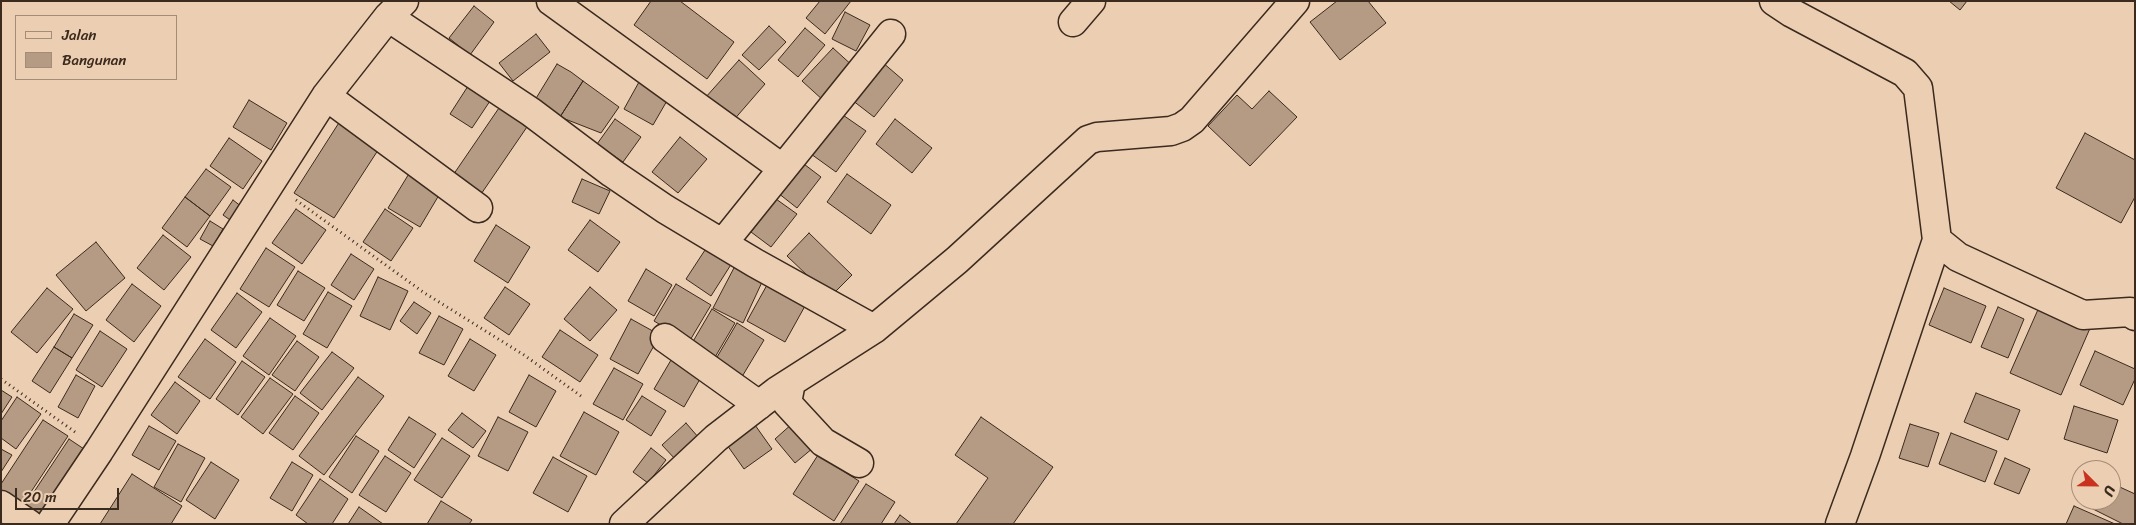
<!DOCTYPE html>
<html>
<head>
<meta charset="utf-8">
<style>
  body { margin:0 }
  #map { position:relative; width:2136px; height:525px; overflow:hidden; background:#ecceb2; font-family:Sriracha,sans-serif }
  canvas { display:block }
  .frame { position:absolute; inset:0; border:2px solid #3b2a1e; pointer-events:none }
  .legend { position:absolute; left:15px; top:15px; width:162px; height:65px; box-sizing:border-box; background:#ecceb2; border:1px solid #a58c77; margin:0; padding:6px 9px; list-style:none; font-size:15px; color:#3b2a1e }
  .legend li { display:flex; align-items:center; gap:10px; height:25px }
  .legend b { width:25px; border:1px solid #a58c77 }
  .north { position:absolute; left:2071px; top:460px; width:50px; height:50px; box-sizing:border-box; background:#ecceb2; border:1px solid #a58c77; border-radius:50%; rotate:113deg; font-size:14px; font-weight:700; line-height:20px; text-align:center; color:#3b2a1e }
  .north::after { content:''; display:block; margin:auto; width:18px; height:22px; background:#c8321e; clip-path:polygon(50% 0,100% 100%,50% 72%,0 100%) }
  .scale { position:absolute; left:15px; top:488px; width:104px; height:22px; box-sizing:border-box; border:2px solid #3b2a1e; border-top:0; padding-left:6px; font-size:15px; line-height:18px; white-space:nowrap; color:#3b2a1e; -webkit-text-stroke:4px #ecceb2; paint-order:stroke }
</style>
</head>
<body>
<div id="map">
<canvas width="2136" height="525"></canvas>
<div class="frame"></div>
<ul class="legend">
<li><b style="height:6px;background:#ecceb2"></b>Jalan</li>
<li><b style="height:14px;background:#b59b84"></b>Bangunan</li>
</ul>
<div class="north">U</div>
<div class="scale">20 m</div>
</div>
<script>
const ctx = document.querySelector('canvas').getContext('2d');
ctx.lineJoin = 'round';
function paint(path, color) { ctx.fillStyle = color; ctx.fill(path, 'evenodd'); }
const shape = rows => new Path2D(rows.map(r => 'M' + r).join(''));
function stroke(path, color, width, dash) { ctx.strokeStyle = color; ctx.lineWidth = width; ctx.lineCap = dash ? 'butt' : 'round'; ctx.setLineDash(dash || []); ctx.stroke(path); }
const building = shape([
  [651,1,680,1,734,42,707,79,634,25,651,1],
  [820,1,851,1,825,34,806,18,820,1],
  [1337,1,1368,1,1386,23,1340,60,1310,22,1337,1],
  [1949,1,1967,1,1960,10,1949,1],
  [474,6,494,22,470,55,449,38,474,6],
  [845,12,870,25,856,51,832,39,845,12],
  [769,26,786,42,759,70,742,55,769,26],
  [805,28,825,45,798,77,778,60,805,28],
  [536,34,550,52,513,81,499,63,536,34],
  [833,48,854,67,824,101,802,81,833,48],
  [739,60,765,84,732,122,705,98,739,60],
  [882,62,903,80,874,117,852,100,882,62],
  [557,64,571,72,583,81,560,117,535,100,557,64],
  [583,81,619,107,601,133,560,117,583,81],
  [639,82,668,99,653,125,624,109,639,82],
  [470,83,492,98,472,128,450,114,470,83],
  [1269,91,1297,117,1250,166,1208,126,1237,95,1252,109,1269,91],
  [249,100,287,123,271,150,233,127,249,100],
  [501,105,529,124,477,200,449,181,501,105],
  [840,113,866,131,836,172,811,154,840,113],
  [342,118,382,144,334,218,294,193,342,118],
  [615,119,641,137,623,162,597,144,615,119],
  [895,119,932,148,912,173,876,144,895,119],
  [2085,133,2135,160,2135,197,2121,223,2056,188,2085,133],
  [680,137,707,159,678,193,652,172,680,137],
  [229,138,262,161,243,189,210,166,229,138],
  [796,158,821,177,797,208,773,189,796,158],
  [206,169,231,187,210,216,185,197,206,169],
  [410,172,442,190,420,227,388,208,410,172],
  [847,174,891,205,871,234,827,202,847,174],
  [582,179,610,191,599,214,572,202,582,179],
  [185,197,210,216,187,247,162,228,185,197],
  [776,199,797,214,771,247,751,232,776,199],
  [233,200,242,207,233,222,223,215,233,200],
  [296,209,326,230,302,264,272,243,296,209],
  [385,209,413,228,391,261,363,242,385,209],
  [590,220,620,242,598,272,568,250,590,220],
  [210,221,223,229,213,246,200,239,210,221],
  [496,225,530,247,508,283,474,261,496,225],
  [809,233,852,275,830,297,787,256,809,233],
  [163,235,191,257,164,290,137,268,163,235],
  [96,242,125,278,86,311,56,275,96,242],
  [707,247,732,263,711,296,686,279,707,247],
  [266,248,295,267,269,307,240,289,266,248],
  [351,254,374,269,354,300,331,285,351,254],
  [735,266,763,280,743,323,713,308,735,266],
  [646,269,672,285,654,316,628,301,646,269],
  [298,271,325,288,304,321,277,305,298,271],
  [378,277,408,291,390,330,360,316,378,277],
  [132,284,161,306,134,342,106,320,132,284],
  [676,284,711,305,689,342,654,321,676,284],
  [767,285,805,306,785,342,747,321,767,285],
  [505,287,530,304,509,335,484,318,505,287],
  [590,287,617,310,590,341,564,319,590,287],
  [47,288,73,309,37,353,11,332,47,288],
  [1944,288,1986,306,1971,343,1929,325,1944,288],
  [328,292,352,306,327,348,303,334,328,292],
  [237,293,262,312,236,348,211,330,237,293],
  [414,302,431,313,417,334,400,321,414,302],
  [2040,305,2091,326,2061,395,2010,373,2040,305],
  [1998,307,2024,319,2008,358,1981,347,1998,307],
  [712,309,735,323,711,364,688,350,712,309],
  [74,314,93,325,72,358,54,347,74,314],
  [439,316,463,329,444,365,419,353,439,316],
  [270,318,296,336,269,375,243,356,270,318],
  [631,319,660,335,638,374,610,359,631,319],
  [737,323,764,340,740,380,713,364,737,323],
  [560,330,598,355,580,382,542,357,560,330],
  [100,331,127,349,102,387,76,370,100,331],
  [205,339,236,362,210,399,178,377,205,339],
  [470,339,496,355,474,391,448,376,470,339],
  [297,341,319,357,295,391,272,375,297,341],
  [54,347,72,358,50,393,32,381,54,347],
  [2095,351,2135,369,2135,379,2123,405,2080,385,2095,351],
  [332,352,354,368,322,410,300,393,332,352],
  [674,355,704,372,684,407,654,389,674,355],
  [242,361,265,377,238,415,216,399,242,361],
  [614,368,643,384,623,420,593,404,614,368],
  [76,375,95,386,78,418,58,407,76,375],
  [529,375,556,391,536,427,509,412,529,375],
  [358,377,384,396,324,475,299,456,358,377],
  [270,378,293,394,263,434,241,417,270,378],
  [175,382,200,401,177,434,151,415,175,382],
  [1,390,12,397,1,414,1,390],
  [1976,393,2020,410,2008,440,1964,422,1976,393],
  [295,396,319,413,293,450,269,433,295,396],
  [642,396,666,411,651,436,626,420,642,396],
  [17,397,41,414,16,449,1,438,1,421,17,397],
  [2074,406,2118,420,2107,453,2064,439,2074,406],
  [584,412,619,432,596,475,560,456,584,412],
  [462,413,486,431,473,448,448,430,462,413],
  [409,417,436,434,414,468,388,450,409,417],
  [498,417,528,432,508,471,478,456,498,417],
  [981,417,1053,467,1013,524,956,524,988,478,955,455,981,417],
  [43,420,68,436,19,510,1,498,1,484,43,420],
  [686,423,699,438,676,460,662,445,686,423],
  [793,423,813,448,795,463,775,439,793,423],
  [1910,424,1939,433,1928,467,1899,458,1910,424],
  [755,425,772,449,744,469,727,445,755,425],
  [149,426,176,441,159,470,132,455,149,426],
  [1951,433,1997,451,1985,482,1939,464,1951,433],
  [356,436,379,451,352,493,329,477,356,436],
  [442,438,470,456,442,498,414,480,442,438],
  [69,439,90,453,43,524,22,510,69,439],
  [178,444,205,458,181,502,154,487,178,444],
  [651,448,666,460,648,483,633,472,651,448],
  [1,449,12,455,1,472,1,449],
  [818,455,859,481,834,521,793,494,818,455],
  [385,456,411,473,386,512,359,495,385,456],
  [553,457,587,476,568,512,533,493,553,457],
  [2005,458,2030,469,2019,494,1994,484,2005,458],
  [211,462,239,480,215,519,186,500,211,462],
  [292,462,313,475,292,511,270,498,292,462],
  [132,474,182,506,171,524,100,524,132,474],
  [320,479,348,499,332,524,308,524,296,515,320,479],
  [2111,483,2135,494,2135,524,2123,524,2089,507,2093,500,2111,500,2111,483],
  [866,484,895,502,881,524,840,524,866,484],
  [441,501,472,520,469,524,427,524,441,501],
  [2074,506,2115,524,2066,524,2074,506],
  [359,507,383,524,348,524,359,507],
  [900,515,912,524,894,524,900,515]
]);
paint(building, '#b59b84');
stroke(building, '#3b2a1e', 1);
const minor = shape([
  [551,1,782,168],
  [1774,1,1792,13,1905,73,1918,88,1937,240],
  [388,17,531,112,612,173,665,209,755,263,874,329],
  [1073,22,1091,1],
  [326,96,478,208],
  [723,243,891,34],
  [665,338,759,405],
  [791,382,787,403,823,442,859,463],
  [1,505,29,524],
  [50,524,99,451,326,96,388,17,404,1],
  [624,524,716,438,777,391,874,329,957,260,1088,140,1097,137,1171,131,1182,127,1192,120,1295,1],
  [1840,524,1865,456,1937,240,1958,257,2083,315,2130,312,2135,316]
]);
stroke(minor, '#3b2a1e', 31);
stroke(shape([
  [296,200,423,292,524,355,581,396],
  [1,379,75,432]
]), '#3b2a1e', 3, [1, 4]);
stroke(minor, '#ecceb2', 28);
</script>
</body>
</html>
